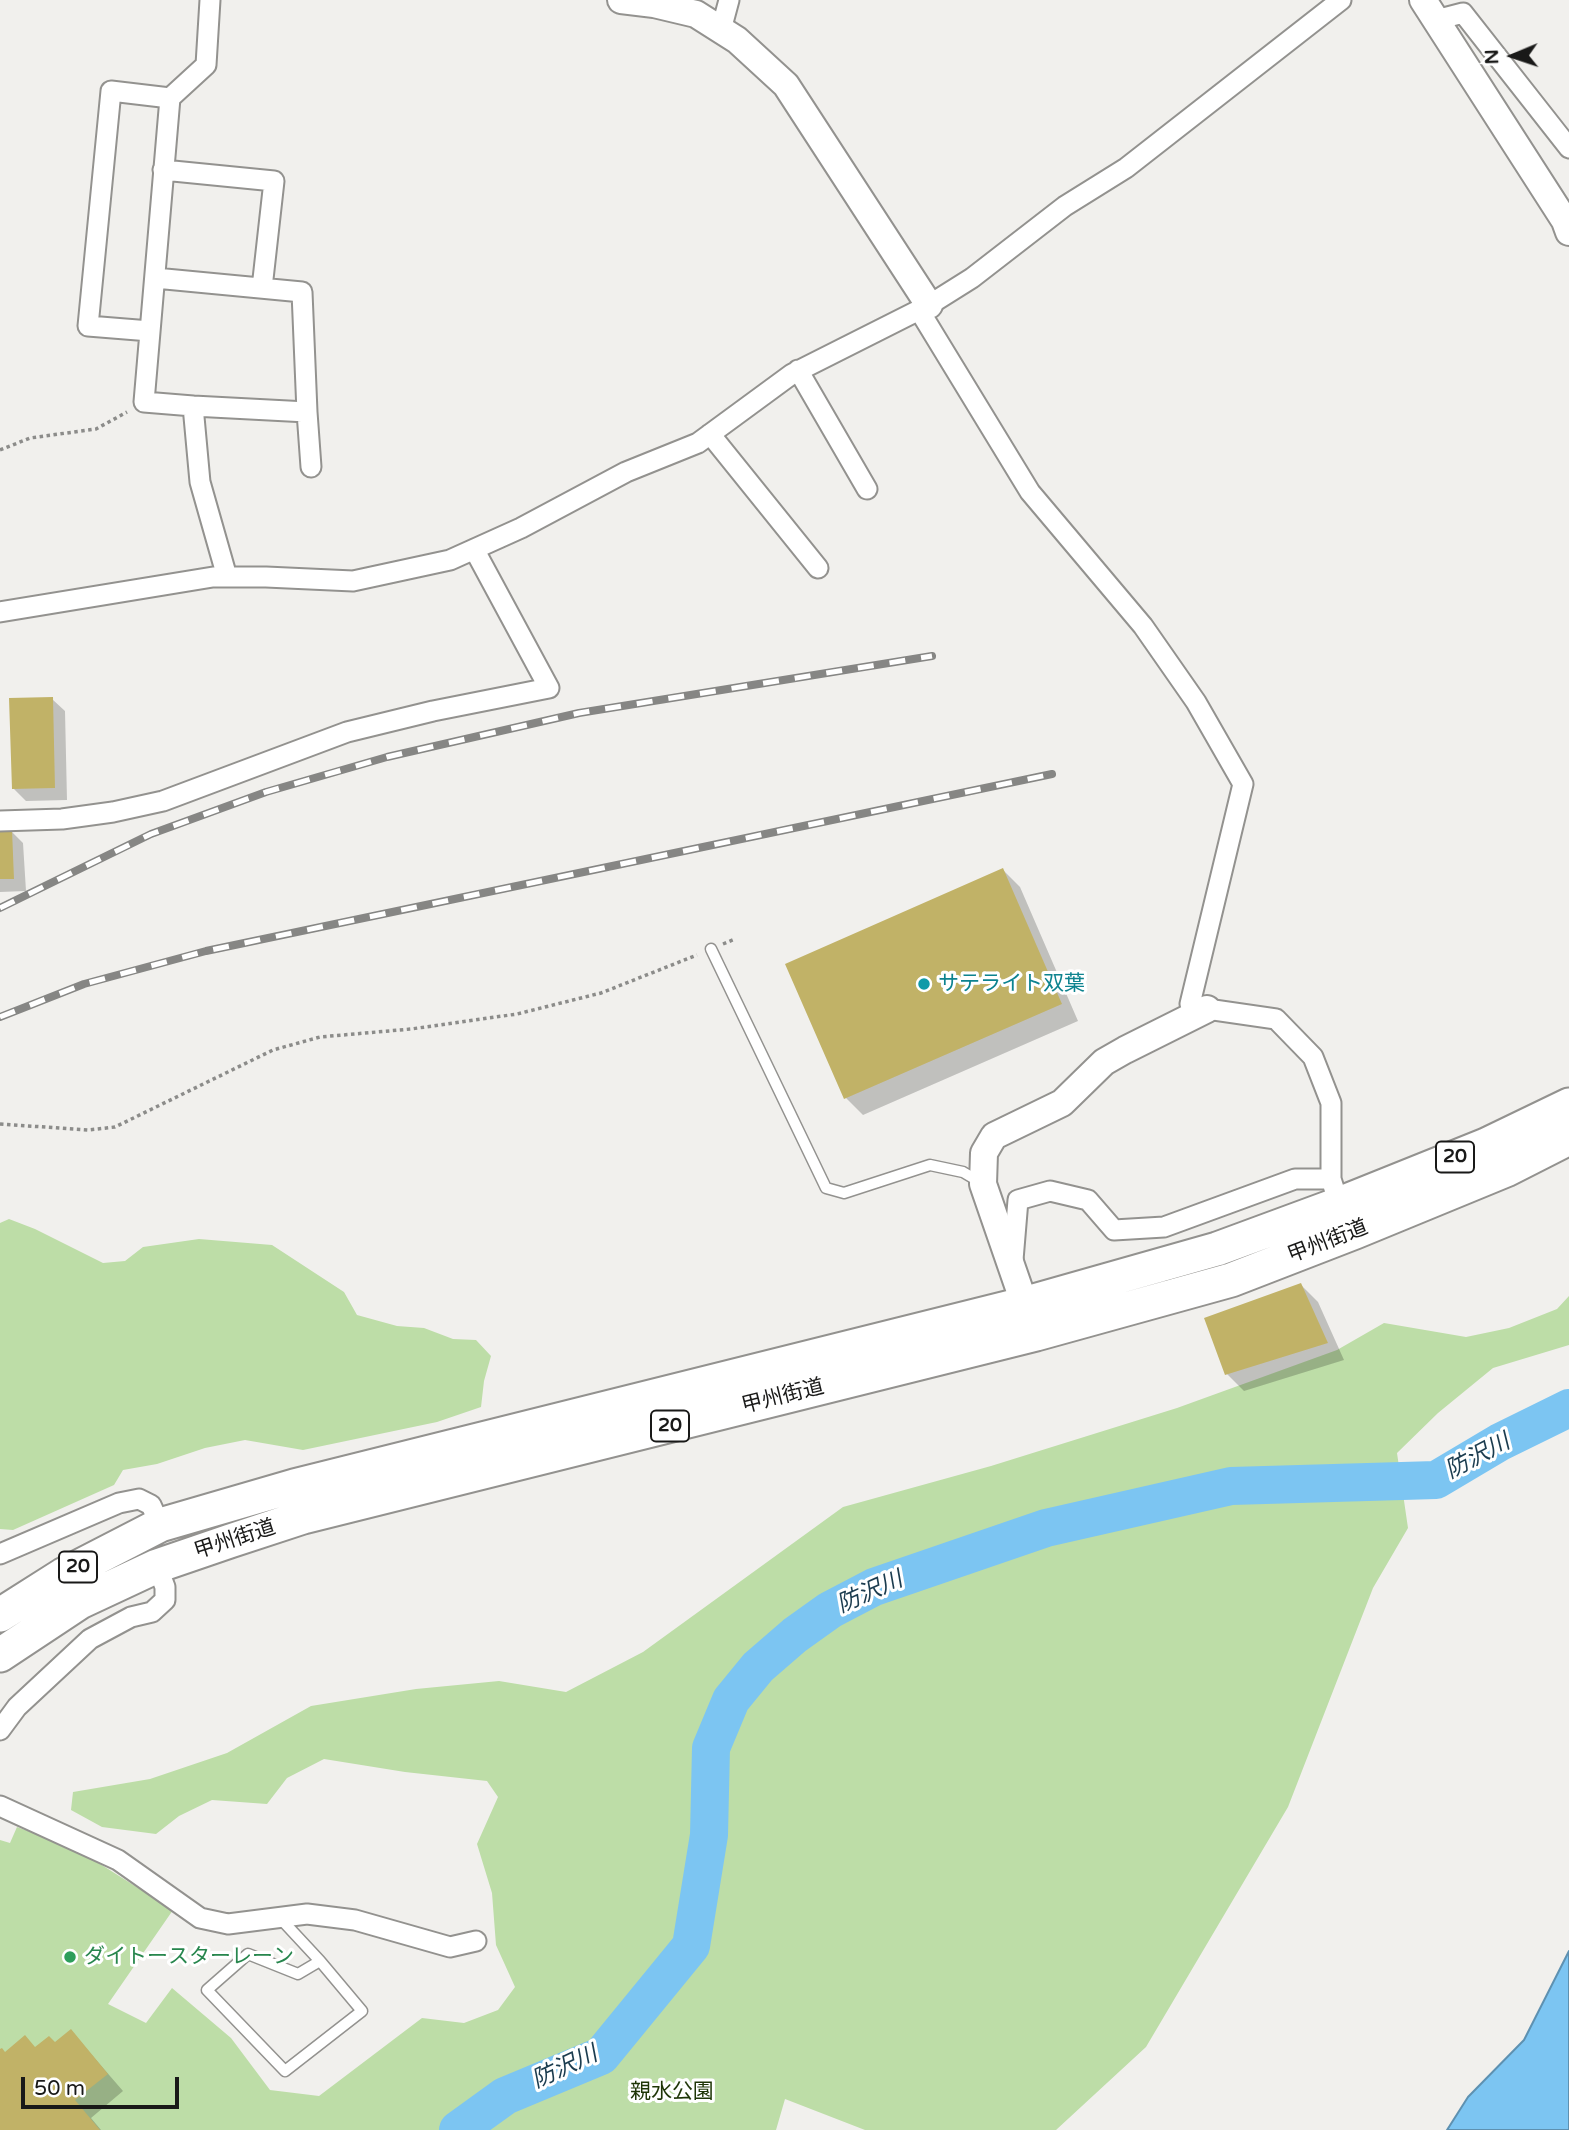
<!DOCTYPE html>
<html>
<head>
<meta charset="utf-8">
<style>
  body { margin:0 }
  #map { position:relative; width:1569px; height:2130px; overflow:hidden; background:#f1f0ed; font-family:"Varela Round",sans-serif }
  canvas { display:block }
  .north { position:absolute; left:1478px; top:21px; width:70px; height:70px; -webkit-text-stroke:5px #fff; paint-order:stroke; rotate:268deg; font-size:19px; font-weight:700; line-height:28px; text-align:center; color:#191918 }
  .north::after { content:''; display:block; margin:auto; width:24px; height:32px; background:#191918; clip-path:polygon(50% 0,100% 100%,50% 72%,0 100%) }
  .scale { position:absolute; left:21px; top:2077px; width:158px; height:32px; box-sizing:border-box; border:4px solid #191918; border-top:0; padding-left:9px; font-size:21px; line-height:24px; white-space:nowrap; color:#191918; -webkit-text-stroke:5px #fff; paint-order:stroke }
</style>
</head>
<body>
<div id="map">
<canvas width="1569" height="2130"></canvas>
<div class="north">N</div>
<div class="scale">50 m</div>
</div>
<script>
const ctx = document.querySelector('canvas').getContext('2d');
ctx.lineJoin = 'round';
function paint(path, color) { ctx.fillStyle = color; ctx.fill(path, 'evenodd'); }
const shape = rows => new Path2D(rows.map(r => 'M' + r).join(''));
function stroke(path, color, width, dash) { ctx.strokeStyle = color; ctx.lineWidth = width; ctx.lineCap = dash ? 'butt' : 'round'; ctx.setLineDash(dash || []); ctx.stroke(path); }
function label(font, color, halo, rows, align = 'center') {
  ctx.font = font + ' "Varela Round","Noto Sans JP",sans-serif'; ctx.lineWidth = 6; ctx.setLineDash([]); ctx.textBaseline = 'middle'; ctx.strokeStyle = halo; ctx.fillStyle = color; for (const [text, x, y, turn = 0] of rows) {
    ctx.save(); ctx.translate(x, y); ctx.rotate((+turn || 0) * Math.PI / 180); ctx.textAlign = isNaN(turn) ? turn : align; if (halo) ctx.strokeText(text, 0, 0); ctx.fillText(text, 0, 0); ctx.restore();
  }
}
paint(shape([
  [9,1219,35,1229,103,1263,125,1261,143,1247,199,1239,272,1245,344,1292,357,1315,397,1326,424,1328,453,1339,476,1340,491,1356,484,1381,481,1407,437,1422,303,1450,245,1440,205,1448,157,1464,123,1470,114,1485,13,1530,0,1529,0,1223],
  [1569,1296,1569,1345,1493,1368,1438,1413,1397,1453,1408,1528,1373,1588,1288,1807,1146,2047,1056,2130,865,2130,785,2099,776,2130,0,2130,0,1840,10,1843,17,1827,53,1840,97,1862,173,1910,108,2004,146,2023,172,1988,231,2038,270,2090,319,2096,422,2018,464,2023,498,2010,515,1987,496,1945,492,1893,477,1844,498,1797,487,1781,405,1772,324,1759,287,1778,267,1804,212,1800,179,1816,156,1834,102,1827,71,1810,73,1792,150,1779,227,1753,311,1706,416,1689,499,1681,566,1692,643,1652,843,1507,991,1466,1177,1408,1337,1350,1384,1323,1466,1337,1509,1328,1557,1309]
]), '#bddda7');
const water = shape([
  [1569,1951,1569,2130,1447,2130,1468,2097,1524,2040,1569,1951]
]);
paint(water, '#7cc5f2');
stroke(water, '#5e91b1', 2);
paint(shape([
  [52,699,65,711,67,800,26,801,13,788],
  [0,831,11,831,23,843,26,891,0,892],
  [1003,870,1020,887,1078,1021,863,1115,846,1098],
  [1301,1285,1318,1302,1344,1360,1244,1391,1227,1374],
  [71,2031,123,2091,91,2118,101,2130,0,2130,0,2052,5,2054,55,2044]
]), '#0003');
stroke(shape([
  [458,2130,505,2096,601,2056,691,1946,709,1835,711,1748,731,1700,758,1667,795,1635,830,1610,874,1587,1046,1528,1231,1486,1436,1480,1500,1442,1569,1408]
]), '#7cc5f2', 38);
paint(shape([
  [53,697,55,788,12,789,9,698],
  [0,829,12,829,14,879,0,879],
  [1003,868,1062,1004,844,1099,785,964],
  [1301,1283,1328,1343,1225,1375,1204,1318],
  [71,2029,108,2074,75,2100,100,2130,0,2130,0,2049,2,2048,5,2052,25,2035,35,2047,49,2036,55,2042]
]), '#c1b267');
const lane = shape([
  [711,949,826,1188,844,1193,930,1165,963,1172,980,1182],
  [280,1918,320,1961,362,2011,285,2071,207,1990,248,1954,298,1974,320,1961]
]);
const street = shape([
  [1436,20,1463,13,1569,148],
  [721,30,729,0],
  [163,170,274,181,262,288],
  [155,278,302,292,307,412],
  [919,310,1030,492,1143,626,1196,702,1243,784,1190,1004,1207,1009,1276,1019,1313,1057,1331,1103,1331,1179,1339,1204],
  [150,331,88,326,111,91,170,98],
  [798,370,867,489],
  [193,406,144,402,170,98,206,65,210,0],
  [710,434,818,568],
  [227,577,200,482,193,406,307,412,311,467],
  [0,612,213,577,266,577,353,581,450,560,521,528,626,472,698,443,792,374,929,305,972,278,1065,206,1126,168,1341,0],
  [0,821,62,819,113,812,163,801,347,732,433,711,549,688,474,549],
  [1013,1260,1018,1200,1050,1191,1088,1200,1114,1230,1164,1227,1295,1179,1331,1179],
  [0,1554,119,1503,139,1499,151,1505,160,1525],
  [0,1730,17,1707,90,1639,131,1617,152,1612,165,1600,165,1587,157,1566],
  [0,1806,118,1860,200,1918,228,1924,307,1914,355,1920,450,1947,476,1941]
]);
const secondary = shape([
  [621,0,654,4,696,14,737,40,786,85,929,305],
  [1423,0,1565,221,1569,232],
  [1030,1320,983,1184,984,1153,994,1136,1062,1103,1104,1062,1125,1050,1207,1009]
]);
const highway = shape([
  [0,1615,63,1575,160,1525,294,1486,1023,1304,1217,1249,1339,1204,1486,1145,1569,1105],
  [0,1655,80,1602,157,1566,230,1541,303,1517,1036,1334,1231,1280,1355,1232,1506,1170,1569,1138]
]);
stroke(lane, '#93928f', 13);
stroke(street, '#93928f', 23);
stroke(secondary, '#93928f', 30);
stroke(highway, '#93928f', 37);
stroke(shape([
  [0,450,30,438,96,429,127,412],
  [723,944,735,939],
  [0,1124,88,1130,115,1127,273,1050,320,1037,411,1029,517,1014,601,993,697,955]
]), '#8c8c8a', 3.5, [3.5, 3.5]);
stroke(lane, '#fff', 10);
stroke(street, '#fff', 19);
stroke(secondary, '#fff', 26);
stroke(highway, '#fff', 33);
const rail = shape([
  [0,908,151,834,266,792,387,757,579,713,932,656],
  [0,1017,84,984,206,951,1052,774]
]);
stroke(rail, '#868684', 8);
stroke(rail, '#fff', 5, [16]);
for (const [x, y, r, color] of [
  [924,984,7,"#0f9aa8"],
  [70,1957,7,"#2e9e5b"]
]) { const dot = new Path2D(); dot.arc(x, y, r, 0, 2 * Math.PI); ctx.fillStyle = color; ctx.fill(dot); stroke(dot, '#fff', 2.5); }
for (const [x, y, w] of [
  [1455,1157,38],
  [670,1426,38],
  [78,1567,38]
]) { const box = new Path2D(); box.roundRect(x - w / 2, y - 15.5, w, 31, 5); ctx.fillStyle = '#fff'; ctx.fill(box); stroke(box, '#191918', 2); }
label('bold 19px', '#191918', null, [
  ["20",1455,1157],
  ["20",670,1426],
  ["20",78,1567]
]);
label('21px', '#0d838f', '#fff', [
  ["サテライト双葉",938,984]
], 'left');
label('21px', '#191918', '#fff', [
  ["甲州街道",1328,1242,-21],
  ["甲州街道",783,1397,-14],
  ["甲州街道",235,1540,-18]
]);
label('21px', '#27864d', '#fff', [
  ["ダイトースターレーン",84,1957]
], 'left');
label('21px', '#1e3506', '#fff', [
  ["親水公園",672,2092]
]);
label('italic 23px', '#1b3c4f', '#fff', [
  ["防沢川",1478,1457,-28],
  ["防沢川",870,1593,-24],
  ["防沢川",565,2068,-25]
]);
</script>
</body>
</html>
